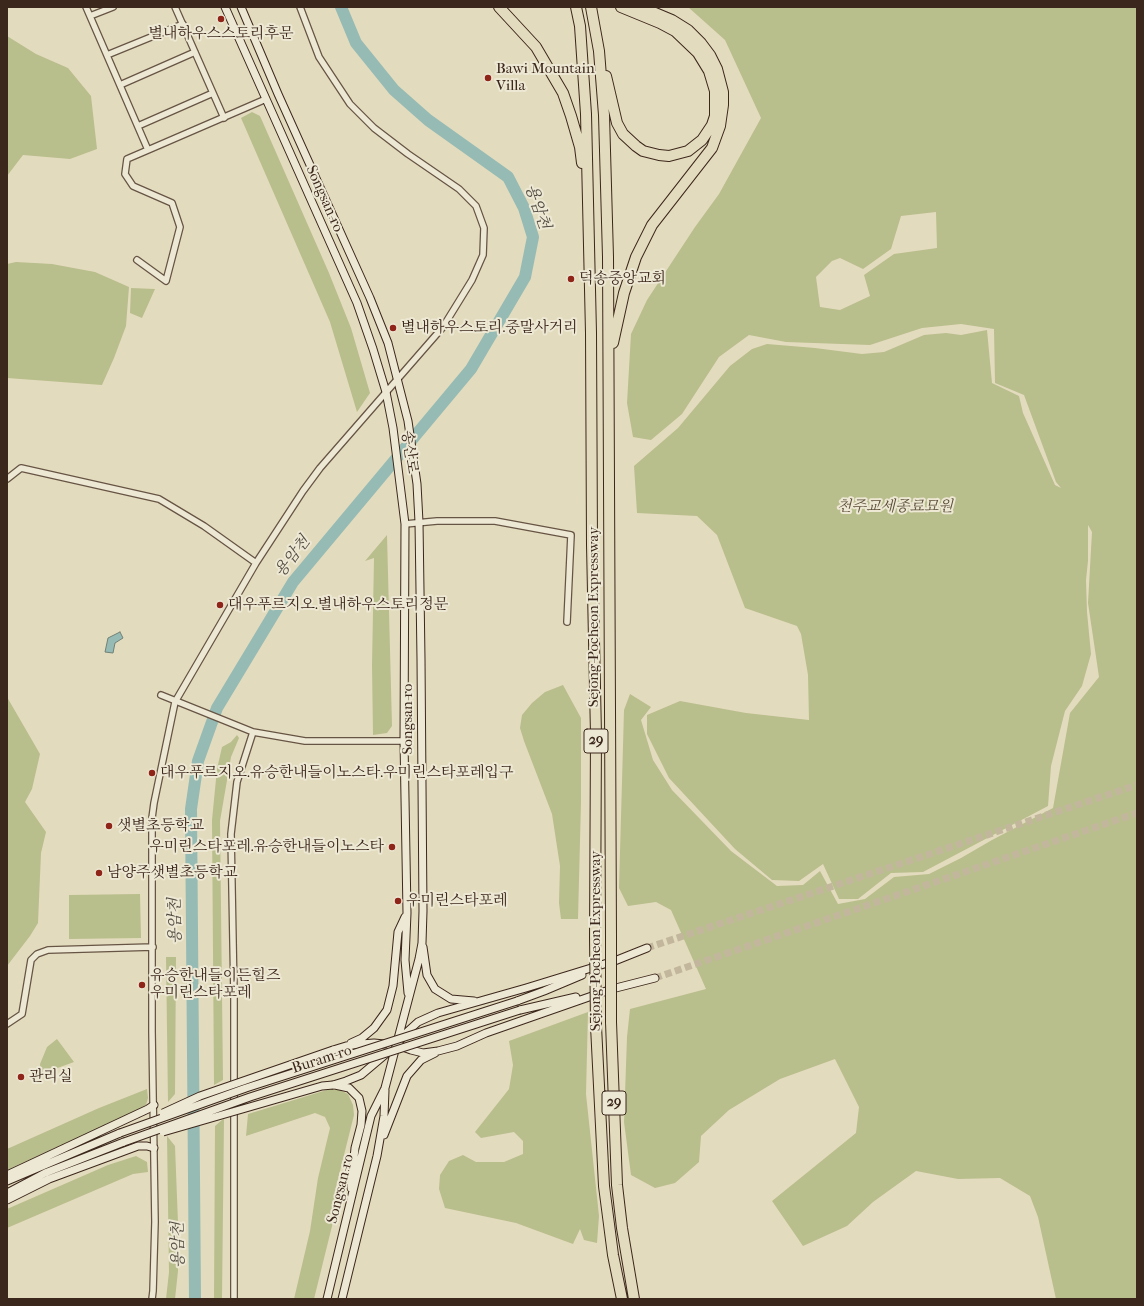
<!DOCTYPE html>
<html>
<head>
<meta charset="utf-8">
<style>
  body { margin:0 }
  #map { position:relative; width:1144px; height:1306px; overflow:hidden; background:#e3dbbd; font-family:"IM FELL French Canon",serif }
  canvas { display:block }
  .frame { position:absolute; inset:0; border:8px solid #3c271c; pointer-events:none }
</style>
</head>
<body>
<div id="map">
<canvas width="1144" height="1306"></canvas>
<div class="frame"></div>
</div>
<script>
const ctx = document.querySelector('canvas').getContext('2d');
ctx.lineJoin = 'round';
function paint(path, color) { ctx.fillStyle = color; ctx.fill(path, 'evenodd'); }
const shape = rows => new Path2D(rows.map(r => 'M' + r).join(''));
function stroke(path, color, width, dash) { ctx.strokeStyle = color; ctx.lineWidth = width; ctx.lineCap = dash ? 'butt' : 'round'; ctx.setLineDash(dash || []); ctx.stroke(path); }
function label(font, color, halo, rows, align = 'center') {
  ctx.font = font + ' "IM FELL French Canon","Noto Serif KR",serif'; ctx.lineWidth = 4; ctx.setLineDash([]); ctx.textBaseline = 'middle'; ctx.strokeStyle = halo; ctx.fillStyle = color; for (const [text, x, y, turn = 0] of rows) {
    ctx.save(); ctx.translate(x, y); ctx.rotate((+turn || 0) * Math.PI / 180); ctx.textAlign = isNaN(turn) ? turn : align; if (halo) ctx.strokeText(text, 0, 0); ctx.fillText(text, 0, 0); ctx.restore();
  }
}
paint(shape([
  [688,7,1137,7,1137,1299,1056,1299,1038,1217,1030,1196,1000,1178,958,1179,916,1171,873,1202,847,1226,803,1246,772,1201,856,1133,859,1107,835,1059,780,1079,729,1110,701,1136,699,1162,675,1183,655,1188,631,1175,624,1122,627,1037,630,1009,706,989,671,910,656,902,628,906,619,888,624,710,630,694,651,707,641,720,653,760,672,790,731,851,777,886,803,885,820,871,838,904,865,899,894,877,929,874,961,858,992,840,1053,808,1070,713,1099,677,1088,603,1092,532,1088,525,1088,561,1086,580,1087,612,1091,654,1082,686,1065,711,1051,766,1048,806,923,872,891,873,858,899,839,899,823,864,799,881,772,880,735,849,669,778,647,734,647,715,680,701,746,713,809,720,808,675,801,634,797,626,745,608,717,535,697,516,637,513,634,466,678,428,730,366,752,349,767,344,815,348,862,354,884,352,924,335,946,333,961,335,987,330,992,383,1019,396,1023,413,1055,485,1061,488,1056,482,1024,395,995,383,994,329,961,324,922,328,870,345,786,342,749,335,719,357,682,414,651,440,633,437,627,403,631,334,647,300,695,227,719,194,761,118,725,40],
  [936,212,937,248,894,254,864,275,870,296,840,310,820,307,816,277,832,261,840,258,863,269,891,249,901,216],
  [7,36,36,54,68,68,91,96,97,149,70,159,23,155,7,176],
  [252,112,260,116,329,273,351,328,370,393,357,412,330,322,241,118],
  [16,262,52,264,95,272,129,287,126,326,114,358,102,385,7,378,7,264],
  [131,288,155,289,142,318,130,313],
  [387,535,392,726,387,733,373,735,372,665,374,558,365,561],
  [563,685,581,718,581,802,578,919,561,919,559,903,560,866,552,814,524,741,520,728,522,715,532,703,545,692],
  [7,697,40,754,32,789,25,802,46,832,41,853,38,923,30,936,7,966],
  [237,735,239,738,231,757,220,821,223,1080,214,1085,212,820,217,769,222,747,231,742],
  [140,894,141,938,69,939,69,895],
  [166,957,176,957,175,1094,168,1102],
  [588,1012,586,1094,599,1216,597,1243,584,1240,580,1229,573,1244,516,1223,445,1208,439,1189,440,1175,449,1161,463,1155,476,1162,504,1162,523,1154,523,1141,514,1132,481,1138,475,1132,509,1089,513,1065,509,1041],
  [57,1039,74,1062,41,1074,40,1064,47,1047],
  [147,1089,148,1098,146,1105,134,1112,7,1170,7,1149,99,1108],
  [330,1089,340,1090,348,1094,353,1105,354,1115,336,1187,334,1218,314,1299,294,1299,310,1231,318,1178,330,1128,325,1117,315,1113,246,1136,248,1114],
  [224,1119,222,1299,214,1299,215,1126,222,1120],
  [167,1136,175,1146,178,1223,178,1271,175,1299,166,1299,169,1272],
  [136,1156,147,1162,148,1172,133,1174,7,1228,7,1209,108,1165]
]), '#b9be8d');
const water = shape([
  [120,632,123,638,115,643,113,653,105,652,108,638,120,632]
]);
paint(water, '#95bbb4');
stroke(water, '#718077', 1);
stroke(shape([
  [195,1299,191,809,198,761,217,708,293,582,471,369,525,277,533,237,524,208,508,177,428,120,394,90,356,43,341,7]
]), '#95bbb4', 12);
stroke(shape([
  [647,948,1137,785],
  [655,978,1137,813]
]), '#c2b79d', 7, [7, 3.5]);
const street = shape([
  [86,7,148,150,266,99],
  [175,7,224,118],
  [90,16,113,7],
  [107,55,183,24],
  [120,85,195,52],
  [138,126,213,93],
  [137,260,166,281,180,227,172,203,133,186,125,174,127,159,148,150],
  [7,479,21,468,159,499,204,526,256,563],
  [405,524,437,521,495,521,571,535,567,622],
  [161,695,253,732],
  [7,1024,22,1014,31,960,37,954,48,950,153,947],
  [152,1299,153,1291,155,1222,152,1032,152,818,154,803,175,702,256,563,303,491,320,468,443,327,472,280,483,255,484,228,476,206,459,189,408,154,374,128,350,104,319,57,300,7],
  [234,1299,234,995,231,834,237,782,253,732,305,741,404,741]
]);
const secondary = shape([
  [225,7,357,303,373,349,386,392,393,428,405,524,404,741,407,913,405,960,408,993],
  [241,7,278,94,370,298,388,343,408,421,417,484,419,522,421,659,423,911,422,943,419,959,385,1088,371,1116,327,1299],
  [423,947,427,975,435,989,451,999,474,1001],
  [612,962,647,948],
  [608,990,655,978],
  [517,1001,544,991,582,975],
  [520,1010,576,997],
  [400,1040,407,1032,418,1022,438,1013,526,988,614,961],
  [351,1043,362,1038,374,1028,387,1010,393,986,398,932,405,917],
  [400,1046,411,1050,423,1053,438,1051,457,1046,486,1033,609,990],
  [333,1050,346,1046,361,1044,374,1043,384,1044],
  [333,1085,346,1081,361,1075,387,1053],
  [335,1085,349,1088,359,1098,362,1111,361,1125,355,1148,351,1188],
  [384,1135,407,1076,421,1060,435,1053],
  [7,1175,148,1109,154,1105],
  [7,1181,120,1133],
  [7,1193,45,1173,124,1142],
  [7,1200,49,1179,138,1146,147,1146,154,1148],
  [342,1299,377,1156,384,1116,385,1090]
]);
const highway = shape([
  [499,7,536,47,563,93,571,116,580,147,582,163],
  [576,7,580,26,586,114,591,333,592,545,596,735,595,937],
  [591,7,599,51,604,115,608,257,611,936],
  [606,76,617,123,623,134,636,146,643,151,659,155,669,156,688,151,702,140,712,125,715,116,715,91,709,71,698,53,675,31,660,23,621,7],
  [613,343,624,293,636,257,652,225,712,148,720,126,723,105,723,92,717,69,710,55,701,43,688,30,672,20,641,7],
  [611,1022,617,1185,622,1228,634,1299],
  [596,1026,604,1186,613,1255,622,1299]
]);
stroke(street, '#665444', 8);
stroke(secondary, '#3c271c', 9);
stroke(highway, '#3c271c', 12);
stroke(street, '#ede8d4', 5.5);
stroke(secondary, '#ede8d4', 7);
stroke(highway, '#e3dbbd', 10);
const secondaryBridge = shape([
  [163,1113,200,1096,333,1050],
  [163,1132,322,1086,333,1085],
  [120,1133,246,1088,517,1001],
  [124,1142,250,1097,520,1010]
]);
const highwayBridge = shape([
  [595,937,596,1026],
  [611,1022,611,936]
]);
stroke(secondaryBridge, '#3c271c', 9, []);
stroke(highwayBridge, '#3c271c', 12, []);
stroke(secondaryBridge, '#ede8d4', 7);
stroke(highwayBridge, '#e3dbbd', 10);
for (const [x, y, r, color] of [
  [221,19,4,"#8f2418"],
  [488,78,4,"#8f2418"],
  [571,279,4,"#8f2418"],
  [393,328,4,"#8f2418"],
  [220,605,4,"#8f2418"],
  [152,773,4,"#8f2418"],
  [109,826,4,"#8f2418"],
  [392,847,4,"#8f2418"],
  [99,873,4,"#8f2418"],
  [398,901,4,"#8f2418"],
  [142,985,4,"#8f2418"],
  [21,1077,4,"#8f2418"]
]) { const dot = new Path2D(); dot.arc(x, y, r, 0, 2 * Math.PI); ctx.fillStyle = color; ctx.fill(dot); stroke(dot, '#ede8d4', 1.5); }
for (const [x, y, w] of [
  [596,741,24],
  [614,1103,24]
]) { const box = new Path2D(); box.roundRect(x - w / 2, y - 12, w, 24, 3); ctx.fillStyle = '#ede8d4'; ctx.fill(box); stroke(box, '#3c271c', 1); }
label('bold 14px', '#3c271c', null, [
  ["29",596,741],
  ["29",614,1103]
]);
label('15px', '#3c271c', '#ede8d4', [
  ["별내하우스스토리후문",221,34,"center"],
  ["Bawi Mountain",496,69],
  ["Villa",496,86],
  ["덕송중앙교회",579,279],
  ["별내하우스토리.중말사거리",401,328],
  ["대우푸르지오.별내하우스토리정문",228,605],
  ["대우푸르지오.유승한내들이노스타.우미린스타포레입구",160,773],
  ["샛별초등학교",117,826],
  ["우미린스타포레.유승한내들이노스타",384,847,"right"],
  ["남양주샛별초등학교",107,873],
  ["우미린스타포레",406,901],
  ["유승한내들이든힐즈",150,976],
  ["우미린스타포레",150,993],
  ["관리실",29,1077]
], 'left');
label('15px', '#3c271c', '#ede8d4', [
  ["Songsan-ro",324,199,66],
  ["송산로",409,452,82],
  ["Sejong-Pocheon Expressway",594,617,-90],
  ["Songsan-ro",408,719,-90],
  ["Sejong-Pocheon Expressway",596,941,-90],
  ["Buram-ro",322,1060,-18],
  ["Songsan-ro",341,1189,-76]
]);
label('italic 15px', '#5b4d38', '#ede8d4', [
  ["천주교세종료묘원",895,507]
]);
label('italic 16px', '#524c42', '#ede8d4', [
  ["용암천",537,207,71],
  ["용암천",293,557,-52],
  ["용암천",176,921,-91],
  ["용암천",179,1245,-91]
]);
</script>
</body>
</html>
